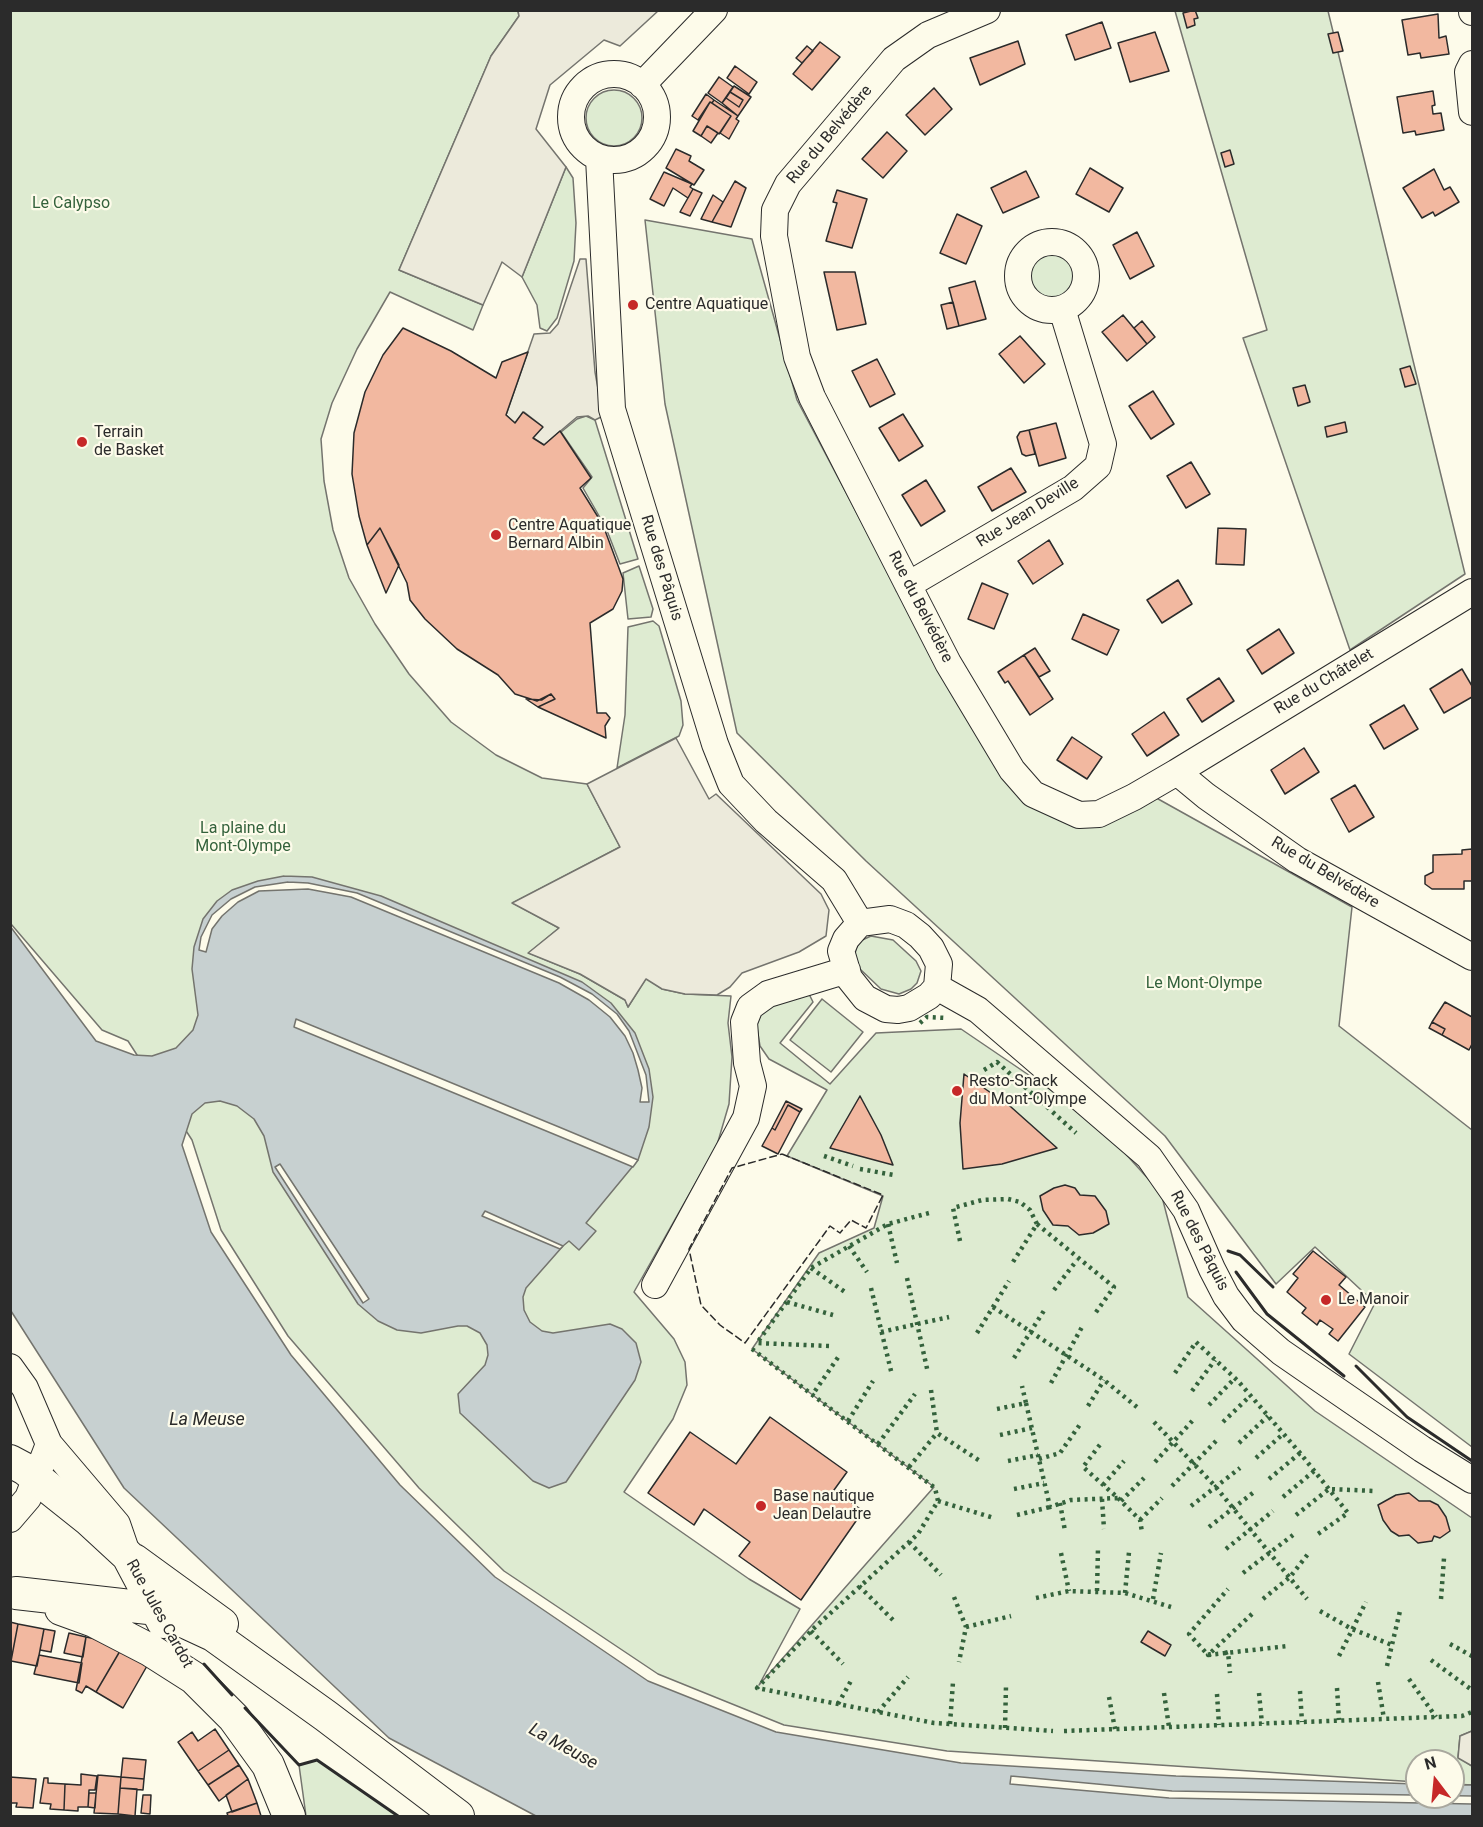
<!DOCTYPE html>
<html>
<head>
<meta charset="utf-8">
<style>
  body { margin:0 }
  #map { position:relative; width:1483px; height:1827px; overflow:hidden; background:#fdfbea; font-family:Roboto,sans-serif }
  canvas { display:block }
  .frame { position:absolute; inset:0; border:12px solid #2b2b2b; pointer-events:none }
  .north { position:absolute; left:1405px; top:1749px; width:60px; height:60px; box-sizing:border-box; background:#fdfbea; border:2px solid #a9a89e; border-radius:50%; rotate:344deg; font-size:16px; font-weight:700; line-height:24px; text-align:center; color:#2b2b2b }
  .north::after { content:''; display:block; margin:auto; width:21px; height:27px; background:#c62828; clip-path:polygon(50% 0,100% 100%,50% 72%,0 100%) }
</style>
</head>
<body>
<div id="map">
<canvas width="1483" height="1827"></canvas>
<div class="frame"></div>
<div class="north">N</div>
</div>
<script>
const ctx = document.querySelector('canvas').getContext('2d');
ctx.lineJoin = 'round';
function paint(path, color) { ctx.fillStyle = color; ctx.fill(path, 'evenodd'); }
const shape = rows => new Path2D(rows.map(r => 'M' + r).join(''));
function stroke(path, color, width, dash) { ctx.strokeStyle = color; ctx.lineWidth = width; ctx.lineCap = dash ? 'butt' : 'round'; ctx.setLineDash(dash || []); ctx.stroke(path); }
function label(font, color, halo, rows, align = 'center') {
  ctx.font = font + ' Roboto,sans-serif'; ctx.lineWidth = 4.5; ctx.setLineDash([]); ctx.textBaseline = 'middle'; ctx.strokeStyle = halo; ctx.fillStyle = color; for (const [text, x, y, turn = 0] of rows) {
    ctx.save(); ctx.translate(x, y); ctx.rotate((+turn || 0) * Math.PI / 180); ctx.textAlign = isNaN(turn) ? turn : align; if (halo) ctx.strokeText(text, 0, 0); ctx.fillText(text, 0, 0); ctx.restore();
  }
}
const green = shape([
  [10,11,518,11,519,16,491,56,399,270,483,305,473,330,390,292,357,349,332,403,321,439,324,481,333,530,349,578,375,624,409,674,451,722,496,755,542,778,587,784,620,847,513,903,559,928,529,953,580,974,625,1000,628,1007,646,978,662,989,685,994,731,996,728,1023,732,1057,729,1104,717,1145,634,1292,674,1339,685,1362,687,1385,673,1419,624,1492,749,1579,800,1609,759,1685,934,1487,752,1349,819,1253,874,1228,883,1196,787,1156,827,1090,769,1059,760,1046,755,1015,806,988,813,1002,780,1043,830,1084,876,1033,961,1029,1095,1120,1161,1193,1188,1297,1315,1411,1472,1518,1472,1731,1460,1736,1458,1757,1472,1766,1472,1785,1453,1784,1453,1761,1417,1761,1417,1782,947,1751,784,1725,658,1674,504,1571,419,1488,288,1336,221,1230,192,1140,128,1041,102,1030,11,924,10,11],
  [1175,11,1328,11,1465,574,1350,650,1243,338,1267,330,1175,11],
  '586 118a28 28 0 1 1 56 0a28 28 0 1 1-56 0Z',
  [566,167,573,178,576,223,574,261,557,318,547,331,540,328,537,305,522,277,566,167],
  [645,220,752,239,797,400,944,678,1077,827,1151,795,1352,907,1339,1026,1472,1130,1472,1447,1349,1354,1375,1303,1315,1247,1276,1284,1165,1136,866,861,737,733,665,404,645,220],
  '1030 276a24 24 0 1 1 48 0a24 24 0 1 1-48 0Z',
  [586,416,595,420,638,559,620,564,606,528,583,488,592,477,561,432,577,419,586,416],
  [639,566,653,609,651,617,628,619,623,573,639,566],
  [653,621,659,626,681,701,683,725,679,736,617,768,625,715,628,627,653,621],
  [871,936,893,940,916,961,921,971,917,983,911,989,899,994,881,989,860,969,854,959,856,949,860,941,871,936],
  [822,999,863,1032,831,1072,790,1040,822,999],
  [317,1760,398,1816,306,1816,299,1765,317,1760]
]);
paint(green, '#deebd1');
stroke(green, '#74746e', 1.5);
const parking = shape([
  [518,11,658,11,620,46,604,40,550,85,536,129,566,167,522,277,502,262,483,305,399,270,491,56,519,16,518,11],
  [580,259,586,259,595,372,603,416,595,420,588,416,577,417,544,445,533,438,542,426,524,412,515,423,506,415,534,334,550,333,558,324,580,259],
  [676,738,709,799,716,794,821,894,829,910,826,936,799,952,742,973,730,987,717,995,685,994,662,989,646,979,628,1007,625,1000,580,974,528,953,559,928,512,903,620,847,587,784,676,738],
  [1472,1731,1472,1766,1458,1758,1460,1736,1472,1731]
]);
paint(parking, '#eceadb');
stroke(parking, '#74746e', 1.5);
const water = shape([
  [284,876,312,877,381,896,582,982,611,1003,635,1033,649,1069,653,1097,649,1127,638,1160,586,1223,596,1231,579,1250,569,1241,563,1246,526,1288,523,1297,524,1310,530,1322,542,1331,553,1333,610,1324,622,1329,636,1343,641,1362,635,1380,566,1482,549,1488,533,1481,460,1413,458,1394,485,1365,488,1355,487,1345,480,1333,467,1326,458,1326,421,1333,397,1330,378,1321,358,1304,273,1172,264,1136,254,1119,237,1106,220,1101,205,1103,192,1114,182,1145,211,1232,291,1355,400,1485,495,1577,648,1681,776,1732,961,1763,1176,1776,1417,1784,1417,1797,1453,1797,1453,1785,1472,1785,1472,1816,536,1816,389,1738,124,1488,11,1311,10,926,96,1041,134,1055,152,1056,176,1048,193,1030,198,1015,192,969,194,947,203,919,217,901,232,890,258,881,284,876]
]);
paint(water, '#c7d0d0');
stroke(water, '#74746e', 1.5);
const pier = shape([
  [288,882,308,883,357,893,560,977,592,994,617,1014,629,1031,646,1075,649,1102,640,1102,642,1088,638,1070,633,1053,625,1036,610,1017,589,1000,559,983,351,897,308,889,259,891,238,902,222,916,212,929,206,952,199,950,201,937,212,915,231,899,255,887,288,882],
  [296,1019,559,1127,638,1160,633,1167,602,1154,294,1027,296,1019],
  [280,1164,369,1299,363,1303,275,1167,280,1164],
  [485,1211,563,1246,560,1249,482,1216,485,1211],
  [1011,1776,1172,1791,1472,1796,1472,1804,1169,1798,1010,1784,1011,1776]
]);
paint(pier, '#fdfbea');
stroke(pier, '#74746e', 1.5);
const building = shape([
  [1195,10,1198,18,1194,19,1195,25,1187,28,1183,13,1195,10],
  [1438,14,1439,38,1446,36,1449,54,1421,58,1420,53,1408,55,1402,20,1438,14],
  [1102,22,1111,48,1075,60,1066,35,1102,22],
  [1155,32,1169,71,1130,82,1118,43,1155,32],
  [1338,32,1343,51,1333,53,1328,34,1338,32],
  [1018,41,1025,64,980,85,970,58,1018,41],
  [820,42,840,57,812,90,793,74,820,42],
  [807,46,813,51,802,63,796,58,807,46],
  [735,66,757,82,749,94,727,78,735,66],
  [719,77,733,87,722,103,708,93,719,77],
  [734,86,751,97,738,116,722,103,726,98,739,107,743,100,730,92,734,86],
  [934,88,952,109,925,135,906,115,934,88],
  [1433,91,1435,105,1432,106,1433,114,1441,113,1444,130,1416,135,1415,131,1403,133,1397,97,1433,91],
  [730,92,743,100,739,107,726,98,730,92],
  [706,94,714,100,712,103,710,102,698,120,692,116,706,94],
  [714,100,738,116,736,119,739,121,729,139,720,133,731,116,712,103,714,100],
  [710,102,731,116,719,134,707,126,701,136,693,131,710,102],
  [707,126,718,133,711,143,701,136,707,126],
  [887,132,907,151,883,178,862,159,887,132],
  [676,149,691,156,689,161,704,170,694,185,666,168,676,149],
  [1230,150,1234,164,1225,167,1221,153,1230,150],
  [1090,168,1123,188,1109,212,1076,194,1090,168],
  [1434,169,1444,190,1450,187,1459,202,1435,216,1433,212,1422,218,1403,188,1434,169],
  [1026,171,1039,197,1003,213,991,188,1026,171],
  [664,172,692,184,690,187,693,189,688,198,673,188,664,206,650,199,664,172],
  [735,181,746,188,731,227,712,222,735,181],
  [693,189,702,193,690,216,680,212,693,189],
  [837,190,867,199,852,248,826,241,837,203,833,202,837,190],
  [713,195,723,202,712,222,701,219,713,195],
  [957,214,982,226,966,264,940,253,957,214],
  [1137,232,1154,266,1130,279,1113,245,1137,232],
  [824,272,855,272,866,324,837,330,824,272],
  [975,281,986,319,959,326,949,288,975,281],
  [953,302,959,326,947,329,941,305,953,302],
  [1123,315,1147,344,1127,361,1102,332,1123,315],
  [1142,321,1155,337,1147,344,1134,328,1142,321],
  [403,328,451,351,496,378,502,362,528,352,506,415,515,423,523,412,543,427,533,438,544,445,560,431,591,478,580,488,603,525,623,579,622,591,613,609,590,623,597,713,606,713,610,718,605,726,606,738,538,707,555,699,551,694,537,701,515,694,498,675,457,649,425,619,410,600,407,583,380,528,367,545,359,516,352,474,354,433,365,392,383,355,403,328],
  [1020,336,1045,364,1024,383,999,354,1020,336],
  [877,359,895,394,870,407,852,371,877,359],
  [1410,366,1416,384,1405,387,1400,369,1410,366],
  [1305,385,1310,402,1298,406,1293,388,1305,385],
  [1153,391,1174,424,1151,439,1129,406,1153,391],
  [903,414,923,446,899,461,879,428,903,414],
  [1345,422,1347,432,1327,437,1325,427,1345,422],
  [1056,423,1066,458,1039,466,1029,430,1056,423],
  [1029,430,1035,454,1026,456,1022,454,1017,437,1020,432,1029,430],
  [1191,462,1210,494,1186,508,1167,476,1191,462],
  [1011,468,1026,492,992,511,978,487,1011,468],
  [926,480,945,511,921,526,902,495,926,480],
  [380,528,399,565,386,593,367,545,380,528],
  [1218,528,1246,529,1244,565,1216,564,1218,528],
  [1049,540,1063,564,1033,584,1018,561,1049,540],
  [1178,580,1192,604,1162,623,1147,600,1178,580],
  [982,583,1008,594,994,629,968,619,982,583],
  [1083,614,1119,630,1107,655,1072,639,1083,614],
  [1279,629,1294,653,1262,674,1247,650,1279,629],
  [1035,648,1050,671,1039,677,1024,655,1035,648],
  [1024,655,1053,699,1030,715,1008,681,1005,683,998,672,1024,655],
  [1462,669,1472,686,1472,697,1444,713,1430,689,1462,669],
  [1219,678,1234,701,1202,722,1187,699,1219,678],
  [551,694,555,699,538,707,526,699,542,700,551,694],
  [1404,705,1418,729,1384,749,1370,725,1404,705],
  [1164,712,1179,735,1147,756,1132,734,1164,712],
  [1072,737,1102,757,1087,779,1057,760,1072,737],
  [1304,748,1319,772,1285,794,1271,770,1304,748],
  [1355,785,1374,817,1349,832,1331,799,1355,785],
  [1472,849,1472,881,1464,881,1464,889,1432,889,1425,884,1425,876,1433,872,1433,855,1462,854,1462,850,1472,849],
  [1445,1002,1472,1017,1472,1044,1469,1050,1442,1035,1445,1029,1432,1022,1445,1002],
  [1432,1022,1445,1029,1442,1035,1429,1028,1432,1022],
  [964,1074,1011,1107,1057,1148,1002,1164,963,1169,960,1123,964,1074],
  [860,1096,881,1135,893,1165,830,1148,860,1096],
  [786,1101,802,1109,800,1112,788,1105,775,1130,772,1128,786,1101],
  [788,1105,800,1112,778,1154,762,1146,772,1128,775,1130,788,1105],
  [1065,1185,1075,1188,1080,1195,1095,1196,1106,1211,1109,1224,1093,1233,1079,1235,1068,1226,1053,1225,1043,1210,1040,1196,1054,1188,1065,1185],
  [1313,1251,1346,1277,1339,1285,1365,1307,1338,1341,1329,1334,1333,1329,1320,1320,1317,1325,1302,1313,1306,1308,1287,1292,1298,1278,1293,1274,1313,1251],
  [770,1417,847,1472,834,1490,863,1511,801,1600,739,1556,750,1542,704,1509,694,1525,648,1493,690,1432,736,1464,770,1417],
  [1409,1493,1419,1501,1430,1501,1438,1505,1446,1517,1450,1531,1440,1538,1434,1536,1432,1541,1418,1543,1409,1535,1399,1536,1391,1531,1383,1520,1378,1505,1396,1495,1409,1493],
  [10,1622,18,1624,11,1661,10,1661,10,1622],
  [18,1624,44,1629,37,1666,11,1661,18,1624],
  [44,1629,55,1631,51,1652,40,1650,44,1629],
  [1148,1631,1171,1645,1165,1656,1141,1642,1148,1631],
  [69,1633,86,1637,83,1657,64,1653,69,1633],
  [86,1637,101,1640,120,1651,96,1692,86,1686,82,1693,76,1690,86,1637],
  [120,1651,147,1666,123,1708,96,1692,120,1651],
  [39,1655,82,1663,79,1683,34,1674,39,1655],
  [215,1729,229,1750,198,1771,178,1742,192,1732,198,1741,215,1729],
  [229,1750,239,1765,208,1785,198,1771,229,1750],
  [123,1758,146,1760,144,1779,121,1777,123,1758],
  [239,1765,248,1779,219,1801,208,1785,239,1765],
  [81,1774,97,1776,95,1790,89,1790,88,1807,78,1807,78,1811,64,1810,65,1784,81,1785,81,1774],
  [98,1775,121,1777,118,1814,94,1813,98,1775],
  [10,1777,36,1779,33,1808,16,1807,17,1803,10,1803,10,1777],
  [121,1777,144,1779,143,1790,120,1788,121,1777],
  [44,1778,48,1778,48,1783,65,1784,64,1810,50,1809,51,1804,40,1803,44,1778],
  [248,1779,257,1803,232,1812,226,1795,248,1779],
  [120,1788,137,1789,135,1816,118,1814,120,1788],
  [89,1793,96,1793,95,1808,88,1807,89,1793],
  [143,1795,151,1795,150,1814,141,1813,143,1795],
  [257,1803,261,1816,228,1816,227,1813,257,1803]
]);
paint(building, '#f2b8a0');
stroke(building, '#2b2b2b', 1.5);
const minor = shape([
  [987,10,928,35,894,59,788,184,775,210,774,236,797,357,812,397,948,663,1012,770,1033,794,1079,815,1099,814,1134,797,1177,772,1206,796,1297,860,1472,957],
  [1472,10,1472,12],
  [1472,64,1468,72,1472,112],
  '571 117a43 43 0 1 1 86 0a43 43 0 1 1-86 0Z',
  [642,85,714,10],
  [599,158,612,409,715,744,731,784,766,821,834,880,860,923],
  '1018 276a34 34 0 1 1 68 0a34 34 0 1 1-68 0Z',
  [908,585,1073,488,1098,466,1103,444,1062,309],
  [1177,772,1472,592],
  [890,919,906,925,920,936,931,948,939,964,937,987,929,996,909,1008,898,1010,886,1009,865,998,849,978,841,951,846,939,860,923,890,919],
  [937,987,978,1010,1149,1157,1186,1210,1212,1269,1226,1296,1244,1320,1281,1352,1323,1381,1422,1449,1472,1480],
  [655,1285,746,1118,753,1086,747,1063,744,1022,750,1007,768,994,847,970],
  [10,1367,25,1388,49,1444,28,1498,10,1519],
  [49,1444,117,1524,128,1556]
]);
const major = shape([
  [10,1461,25,1469,89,1520,128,1556,163,1622],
  [134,1560,222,1624],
  [16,1593,157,1609,213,1635,326,1716,458,1816],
  [61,1609,94,1621,150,1650,194,1678,234,1718,268,1765,289,1816]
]);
stroke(minor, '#2b2b2b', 28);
stroke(major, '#2b2b2b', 34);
stroke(minor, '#fdfbea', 26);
stroke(major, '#fdfbea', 32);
stroke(shape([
  [920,1023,927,1017,946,1018],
  [984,1070,997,1062,1076,1133],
  [824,1156,853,1166],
  [860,1169,894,1175],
  [888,1224,897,1263],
  [1037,1224,1114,1287,1094,1315],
  [960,1241,953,1208,982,1200,1008,1199,1020,1202,1030,1210,1037,1224,1013,1262],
  [849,1246,867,1272],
  [811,1268,845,1292],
  [907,1278,928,1373],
  [871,1288,892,1375],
  [1054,1290,1077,1260],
  [787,1302,833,1315],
  [993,1307,1104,1380,1138,1408],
  [881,1332,949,1317],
  [977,1333,1009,1281],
  [829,1346,757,1343,811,1268,888,1224,929,1213],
  [752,1349,935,1488,938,1501,918,1534,813,1629,757,1688,934,1723,1053,1731],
  [1014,1358,1045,1309],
  [1175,1373,1196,1342,1238,1381,1300,1453,1348,1513,1315,1536],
  [1051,1383,1082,1327],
  [931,1390,937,1433,980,1461],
  [815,1391,839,1356],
  [1192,1391,1215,1360],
  [1026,1403,1050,1507,1071,1500,1118,1498,1083,1467,1102,1442],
  [1209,1405,1235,1378],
  [1088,1406,1104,1380],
  [997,1409,1026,1403,1022,1386],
  [848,1421,873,1381],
  [1154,1422,1215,1486,1307,1599],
  [1223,1422,1250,1396],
  [1000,1435,1032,1428],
  [1239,1443,1268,1416],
  [878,1444,915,1394],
  [1256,1458,1283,1434],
  [1039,1459,1060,1453,1081,1423],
  [1008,1461,1038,1455],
  [1155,1462,1194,1419],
  [909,1467,937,1433],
  [1269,1479,1300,1453],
  [1103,1485,1124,1461],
  [1172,1486,1216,1441],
  [1014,1489,1044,1483],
  [1283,1497,1314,1471],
  [1118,1498,1140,1520,1142,1532],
  [1102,1499,1104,1529],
  [938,1501,994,1518],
  [1121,1501,1144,1478],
  [1060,1503,1065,1531],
  [1191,1506,1240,1468],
  [1017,1515,1050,1507],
  [1296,1515,1329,1489,1375,1491],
  [1140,1520,1162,1498],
  [1209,1527,1254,1492],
  [909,1542,941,1575],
  [1226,1549,1273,1511],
  [1061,1553,1069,1591],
  [1243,1573,1293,1535],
  [859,1586,894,1621],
  [1097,1591,1098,1548],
  [1125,1593,1129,1552],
  [954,1597,966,1627,959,1662],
  [1036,1598,1069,1591,1125,1593,1171,1607],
  [1153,1599,1161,1553],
  [1263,1599,1290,1577,1308,1554],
  [1441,1599,1444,1558],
  [1320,1611,1352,1629,1392,1645],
  [1252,1614,1208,1655,1288,1646],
  [966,1627,1011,1616],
  [811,1631,843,1664],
  [1450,1644,1472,1656],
  [1225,1653,1228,1652,1230,1673],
  [1211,1654,1208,1655,1189,1634,1228,1589],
  [1339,1656,1366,1602],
  [1431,1660,1472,1690],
  [1387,1666,1400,1611],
  [1409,1679,1436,1717],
  [1378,1682,1384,1719],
  [1337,1688,1339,1720],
  [1300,1691,1302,1722],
  [1164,1693,1169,1727],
  [1259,1693,1262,1724],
  [1217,1694,1219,1725],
  [1109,1697,1115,1729],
  [838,1704,852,1679],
  [878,1712,908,1677],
  [950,1724,953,1682],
  [1005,1728,1006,1686],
  [1064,1731,1462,1716,1472,1712]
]), '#34623c', 4.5, [3, 4.5]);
stroke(shape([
  [782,1154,883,1195,866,1228,851,1220,840,1233,830,1226,745,1343,720,1325,701,1305,689,1249,732,1168,782,1154]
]), '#2b2b2b', 1.5, [8, 3]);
stroke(shape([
  [1228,1251,1240,1255,1273,1287],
  [1236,1272,1267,1314,1344,1376],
  [1356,1366,1407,1417,1472,1461],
  [204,1664,232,1695],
  [245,1708,299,1765,317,1760,398,1816]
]), '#2b2b2b', 3);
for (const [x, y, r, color] of [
  [633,305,6,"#c62828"],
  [82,442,6,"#c62828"],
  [496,535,6,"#c62828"],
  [957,1091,6,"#c62828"],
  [1326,1300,6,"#c62828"],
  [761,1506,6,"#c62828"]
]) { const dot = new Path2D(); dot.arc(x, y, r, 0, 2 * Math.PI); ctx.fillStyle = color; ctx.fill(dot); stroke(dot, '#fdfbea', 2); }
label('16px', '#2b2b2b', '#fdfbea', [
  ["Rue du Belvédère",830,135,-50],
  ["Rue Jean Deville",1028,513,-32],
  ["Rue des Pâquis",661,568,73],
  ["Rue du Belvédère",920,607,63],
  ["Rue du Châtelet",1324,682,-31],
  ["Rue du Belvédère",1325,873,31],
  ["Rue des Pâquis",1199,1241,63],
  ["Rue Jules Cardot",159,1614,61]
]);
label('16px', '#34623c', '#fdfbea', [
  ["Le Calypso",71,204],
  ["La plaine du",243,829],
  ["Mont-Olympe",243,847],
  ["Le Mont-Olympe",1204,984]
]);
label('16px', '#2b2b2b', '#fdfbea', [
  ["Centre Aquatique",645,305],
  ["Terrain",94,433],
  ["de Basket",94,451],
  ["Centre Aquatique",508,526],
  ["Bernard Albin",508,544],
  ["Resto-Snack",969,1082],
  ["du Mont-Olympe",969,1100],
  ["Le Manoir",1338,1300],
  ["Base nautique",773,1497],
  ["Jean Delautre",773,1515]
], 'left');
label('italic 18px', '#2b2b2b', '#fdfbea', [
  ["La Meuse",207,1420],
  ["La Meuse",563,1747,29]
]);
</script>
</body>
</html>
